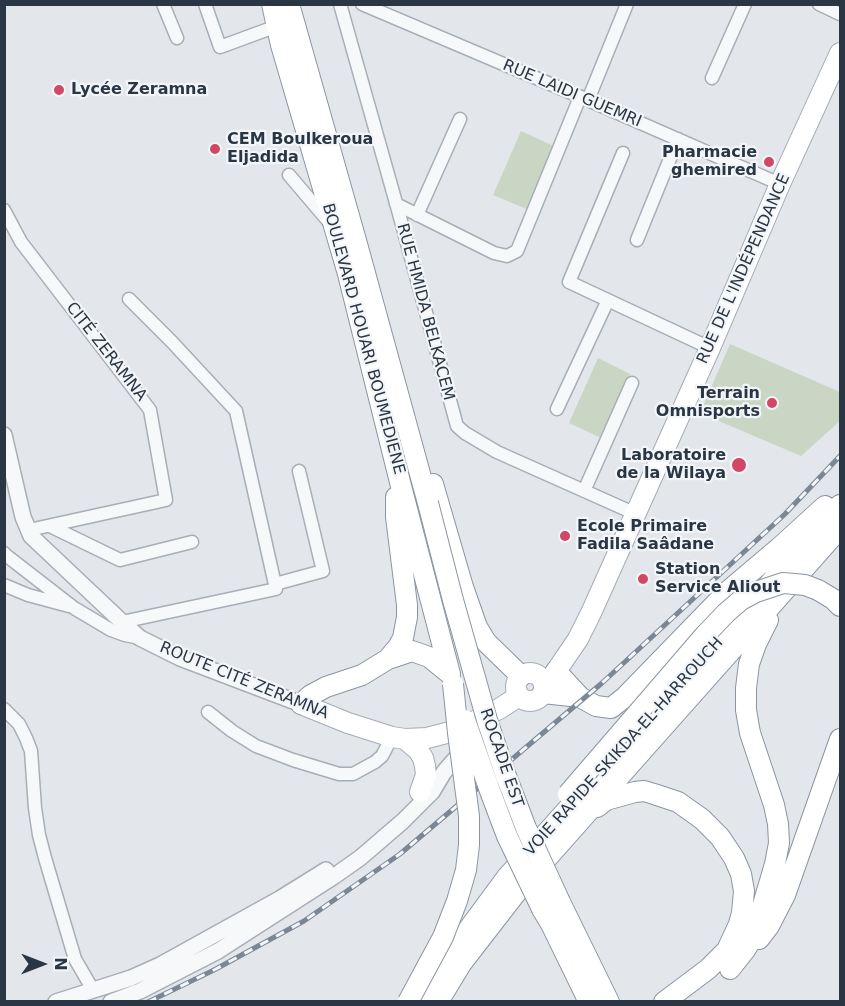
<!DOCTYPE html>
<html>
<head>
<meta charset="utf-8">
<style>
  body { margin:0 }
  #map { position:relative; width:845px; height:1006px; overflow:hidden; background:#e3e7eb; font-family:"DejaVu Sans",sans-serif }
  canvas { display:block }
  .frame { position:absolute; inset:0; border:6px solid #2a3644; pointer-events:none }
  .north { position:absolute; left:12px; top:934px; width:60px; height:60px; -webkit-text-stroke:4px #f3f6f9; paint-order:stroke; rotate:90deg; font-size:16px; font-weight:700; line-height:24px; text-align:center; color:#2a3644 }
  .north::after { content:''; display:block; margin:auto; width:21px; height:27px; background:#2a3644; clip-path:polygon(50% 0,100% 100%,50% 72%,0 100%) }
</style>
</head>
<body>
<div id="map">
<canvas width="845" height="1006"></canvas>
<div class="frame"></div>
<div class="north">N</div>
</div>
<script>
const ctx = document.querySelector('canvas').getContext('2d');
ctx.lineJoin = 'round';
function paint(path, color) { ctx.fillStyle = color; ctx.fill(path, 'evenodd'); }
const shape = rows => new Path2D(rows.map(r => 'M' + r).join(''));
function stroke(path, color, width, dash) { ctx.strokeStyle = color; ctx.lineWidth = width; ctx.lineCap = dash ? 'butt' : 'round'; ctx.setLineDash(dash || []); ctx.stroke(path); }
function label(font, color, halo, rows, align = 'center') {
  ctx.font = font + ' "DejaVu Sans",sans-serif'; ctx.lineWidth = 4.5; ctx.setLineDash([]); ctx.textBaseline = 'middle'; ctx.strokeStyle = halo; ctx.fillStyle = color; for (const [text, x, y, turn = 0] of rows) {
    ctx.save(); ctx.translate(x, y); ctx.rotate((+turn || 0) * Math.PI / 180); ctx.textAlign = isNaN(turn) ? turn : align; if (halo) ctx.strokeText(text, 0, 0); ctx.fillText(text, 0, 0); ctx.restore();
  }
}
paint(shape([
  [521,131,556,147,529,210,493,195],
  [730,344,840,392,840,421,801,456,700,413],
  [598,358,630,374,601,438,569,423]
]), '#cad6c4');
const minor = shape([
  [163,4,177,38],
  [205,4,220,47,277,26],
  [340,4,398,210,457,426,465,433,497,452,636,514],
  [362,4,588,100,780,184],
  [819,4,840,14],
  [712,78,745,4],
  [588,100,627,4],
  [623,153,569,282,710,348],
  [289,175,329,222],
  [396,204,494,253,507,256,517,251,580,97],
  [4,210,21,242,150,410,166,500,29,530],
  [417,215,460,119],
  [637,240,678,139],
  [557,409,608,300],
  [584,491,632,383],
  [50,526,120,560,192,542],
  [4,553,7,556,74,608,111,630,125,635,140,638],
  [275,584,323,571,299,471],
  [4,585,28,595,69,606],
  [122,622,276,589,236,411,172,342,129,299],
  [4,709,19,724,26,738,31,751,35,808,39,835,45,858,75,959,93,990],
  [208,712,232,731,256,746,293,760,339,774,353,774,375,762,382,756,392,737]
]);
const tertiary = shape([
  [4,435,23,517,31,536,122,622,140,638,180,658,301,704],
  [56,1002,131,978,160,965,281,898,326,870],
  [111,1002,140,991,218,951,333,877,360,858,403,821,432,792,444,772,465,748]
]);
const primary = shape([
  '516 687a14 14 0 1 1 28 0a14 14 0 1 1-28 0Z',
  [544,689,578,639,591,613,710,348,780,184,840,53],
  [301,704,348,723,392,737,405,739,427,738,454,731,469,724,499,709,519,696],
  [405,739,418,750,423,758,425,766,426,775,420,792]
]);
const trunk = shape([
  [272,4,281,45,348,274,401,486,450,674],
  [289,4,357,244,428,503],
  [433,484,463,587,477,627,486,642,521,676],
  [818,590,833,599,840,606],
  [388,659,398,647,403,638,407,617,407,605,396,517,396,497],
  [556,671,580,697],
  [543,693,580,697,596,706,611,708,625,697,727,592,779,548,825,506],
  [301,704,311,695,326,687,362,675,388,659,412,651,429,657,450,674],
  [597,807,606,800,635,792,644,791,654,794,678,802,702,819,720,837,734,858,741,874,744,891,742,913,739,924,727,950,708,969,664,1002],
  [560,902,609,1002],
  [542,909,551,924,589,1002],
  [759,939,769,926,785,895,840,739],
  [730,969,745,950,754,935,775,864,779,843,778,824,774,805,750,733,746,710,746,688,749,664,756,644,768,620],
  [421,1002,459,942,507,877,840,505],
  [438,1002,461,964,516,893,840,528]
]);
stroke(minor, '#a8aeb6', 15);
stroke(tertiary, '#a8aeb6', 18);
stroke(primary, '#a2acb8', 22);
stroke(trunk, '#8a95a3', 22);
stroke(minor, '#f6f8f9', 12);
stroke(tertiary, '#f6f8f9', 15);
stroke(primary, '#fff', 20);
stroke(trunk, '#fff', 20);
const rail = shape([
  [148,1002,214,970,304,921,400,854,602,683,785,514,840,456]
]);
stroke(rail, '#7c8796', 5);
stroke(rail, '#f3f6f9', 3, [9]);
const trunkBridge = shape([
  [428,503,453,600,487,720,506,776,526,828,560,902],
  [465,720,490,791,507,836,542,909],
  [568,794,705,635,726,613,741,600,756,592,783,583,805,585,818,590],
  [408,1002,443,937,457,901,466,870,469,845,469,816,458,733,453,684]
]);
stroke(trunkBridge, '#8a95a3', 22, []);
stroke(trunkBridge, '#fff', 20);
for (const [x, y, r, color] of [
  [59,90,6,"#d24765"],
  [215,149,6,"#d24765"],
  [769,162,6,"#d24765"],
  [772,403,6,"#d24765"],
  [739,465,8,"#d24765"],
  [565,536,6,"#d24765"],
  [643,579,6,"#d24765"]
]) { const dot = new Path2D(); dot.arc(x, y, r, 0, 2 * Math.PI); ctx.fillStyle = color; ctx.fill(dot); stroke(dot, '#f3f6f9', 2); }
label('bold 16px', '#2a3644', '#f3f6f9', [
  ["Lycée Zeramna",71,90],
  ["CEM Boulkeroua",227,140],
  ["Eljadida",227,158],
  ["Pharmacie",757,153,"right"],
  ["ghemired",757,171,"right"],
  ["Terrain",760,394,"right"],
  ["Omnisports",760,412,"right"],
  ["Laboratoire",726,456,"right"],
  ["de la Wilaya",726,474,"right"],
  ["Ecole Primaire",577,527],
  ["Fadila Saâdane",577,545],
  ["Station",655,570],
  ["Service Aliout",655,588]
], 'left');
label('16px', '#2a3644', '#f3f6f9', [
  ["RUE LAIDI GUEMRI",572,94,23],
  ["RUE DE L'INDÉPENDANCE",744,269,-66],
  ["RUE HMIDA BELKACEM",425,312,75],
  ["BOULEVARD HOUARI BOUMEDIENE",363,339,75],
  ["CITÉ ZERAMNA",106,352,52],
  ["ROUTE CITÉ ZERAMNA",244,681,22],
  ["VOIE RAPIDE SKIKDA-EL-HARROUCH",624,747,-48],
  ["ROCADE EST",501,758,71]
]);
</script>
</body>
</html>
